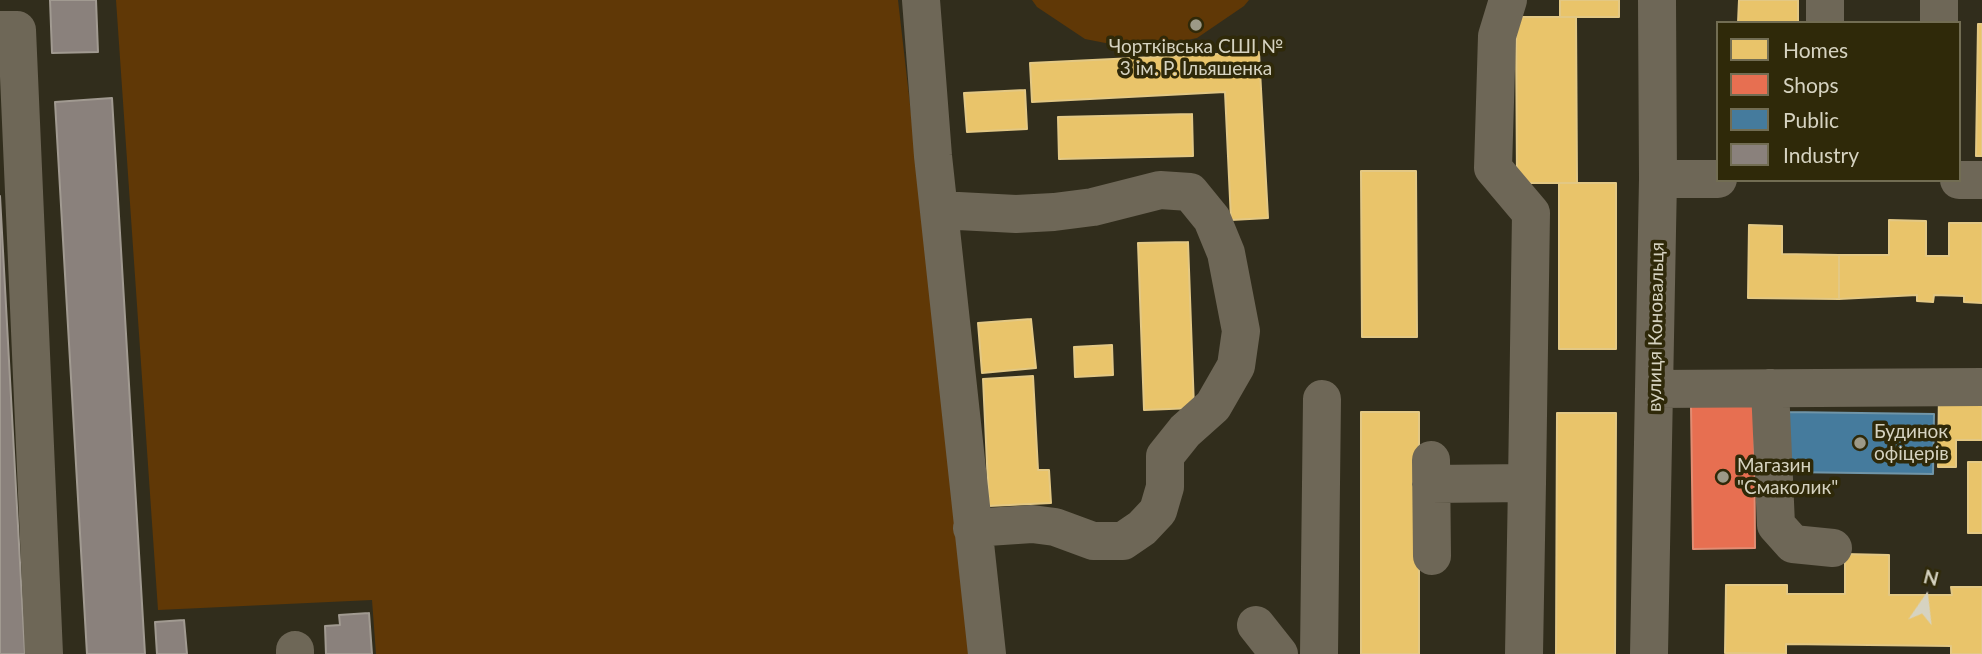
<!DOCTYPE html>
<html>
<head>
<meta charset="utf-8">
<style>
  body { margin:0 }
  #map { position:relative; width:1982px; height:654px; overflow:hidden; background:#312d1c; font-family:Lato,sans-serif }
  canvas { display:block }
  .legend { position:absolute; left:1716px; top:21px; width:245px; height:161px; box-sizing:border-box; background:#2f2909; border:2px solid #726d53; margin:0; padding:9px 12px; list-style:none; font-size:21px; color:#d6d3c1 }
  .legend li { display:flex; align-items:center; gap:14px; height:35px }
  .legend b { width:35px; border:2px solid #726d53 }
  .north { position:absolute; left:1891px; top:563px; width:70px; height:70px; -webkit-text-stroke:5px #2f2909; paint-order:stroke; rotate:14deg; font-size:19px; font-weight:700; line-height:28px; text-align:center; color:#d6d3c1 }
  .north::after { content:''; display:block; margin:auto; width:24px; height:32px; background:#d6d3c1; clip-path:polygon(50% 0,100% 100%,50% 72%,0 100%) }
</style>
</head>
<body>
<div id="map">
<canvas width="1982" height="654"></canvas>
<ul class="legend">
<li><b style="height:19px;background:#e9c46a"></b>Homes</li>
<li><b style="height:19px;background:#e76f51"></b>Shops</li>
<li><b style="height:19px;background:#457b9d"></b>Public</li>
<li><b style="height:19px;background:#8a817c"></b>Industry</li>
</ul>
<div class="north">N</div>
</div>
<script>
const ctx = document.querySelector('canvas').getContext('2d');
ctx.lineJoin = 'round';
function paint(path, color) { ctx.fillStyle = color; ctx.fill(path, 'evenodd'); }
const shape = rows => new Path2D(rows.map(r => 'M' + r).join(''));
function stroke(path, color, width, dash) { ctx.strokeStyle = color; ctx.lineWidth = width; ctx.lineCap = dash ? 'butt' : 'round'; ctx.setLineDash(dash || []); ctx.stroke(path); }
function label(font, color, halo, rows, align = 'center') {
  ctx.font = font + ' Lato,sans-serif'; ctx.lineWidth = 7; ctx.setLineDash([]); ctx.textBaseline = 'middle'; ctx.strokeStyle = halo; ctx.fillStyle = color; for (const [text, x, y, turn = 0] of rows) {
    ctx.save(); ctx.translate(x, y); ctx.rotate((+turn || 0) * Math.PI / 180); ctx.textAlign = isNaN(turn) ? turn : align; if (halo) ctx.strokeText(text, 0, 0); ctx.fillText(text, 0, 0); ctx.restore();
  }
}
paint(shape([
  [116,0,898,0,973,654,376,654,372,600,158,610],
  [1032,0,1249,0,1244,6,1197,38,1141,50,1085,39,1037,7]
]), '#603806');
const homes = shape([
  [1560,0,1619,0,1619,17,1560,17,1560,0],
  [1739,0,1798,0,1798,23,1738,23,1739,0],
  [1516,17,1576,17,1577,183,1517,183,1516,17],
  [1978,24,1982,24,1982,156,1976,156,1978,24],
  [1259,52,1268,218,1231,220,1225,92,1032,102,1030,63,1259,52],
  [1025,90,1027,129,967,132,964,93,1025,90],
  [1192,114,1193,156,1059,159,1058,117,1192,114],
  [1361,171,1416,171,1417,337,1362,337,1361,171],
  [1559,183,1616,183,1616,349,1559,349,1559,183],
  [1889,220,1926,221,1926,256,1949,256,1949,223,1982,223,1982,303,1964,302,1964,296,1934,295,1933,302,1917,301,1917,295,1839,299,1839,255,1889,255,1889,220],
  [1749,225,1782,226,1782,254,1839,255,1839,299,1748,298,1749,225],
  [1188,242,1194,408,1144,410,1138,243,1188,242],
  [1031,319,1036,368,982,373,978,323,1031,319],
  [1112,345,1113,375,1075,377,1074,347,1112,345],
  [1033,376,1038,470,1049,470,1051,503,989,506,983,379,1033,376],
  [1939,391,1982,392,1982,440,1956,440,1956,467,1938,467,1939,391],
  [1361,412,1419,412,1419,654,1361,654,1361,412],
  [1557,413,1616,413,1615,654,1556,654,1557,413],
  [1968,462,1982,462,1982,533,1968,533,1968,462],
  [1845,554,1889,555,1889,595,1952,595,1951,587,1982,587,1982,654,1951,654,1951,646,1786,644,1786,654,1725,653,1726,585,1787,585,1787,594,1845,594,1845,554]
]);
paint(homes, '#e9c46a');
stroke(homes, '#e3c884', 2);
const shops = shape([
  [1754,405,1755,548,1693,549,1691,406,1754,405]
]);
paint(shops, '#e76f51');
stroke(shops, '#e28d73', 2);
const public = shape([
  [1787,412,1934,414,1933,474,1786,472,1787,412]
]);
paint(public, '#457b9d');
stroke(public, '#7095a8', 2);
const industry = shape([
  [50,0,96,0,98,52,52,53,50,0],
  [112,98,145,654,87,654,55,102,112,98],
  [0,196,25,654,0,654,0,196],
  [369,613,372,654,326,654,325,626,340,625,339,615,369,613],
  [184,620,187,654,157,654,155,622,184,620]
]);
paint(industry, '#8a817c');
stroke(industry, '#a19a91', 2);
stroke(shape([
  [921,0,933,156,987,654],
  [1508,0,1497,36,1493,168,1531,213,1527,483],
  [1825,23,1825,0],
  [1939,23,1939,0],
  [0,30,17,30,44,654],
  [1658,179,1718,179],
  [1959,180,1982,180],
  [939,210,1016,214,1054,212,1093,207,1160,190,1190,192,1212,219,1226,253,1241,331,1236,366,1213,406,1185,431,1165,456,1165,487,1158,511,1142,528,1123,541,1093,541,1055,527,1032,524,972,528],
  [1770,388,1776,525,1793,544,1833,548],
  [1655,389,1982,387],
  [1431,460,1432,556],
  [1431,484,1527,483,1524,654],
  [1256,625,1279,654],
  [295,650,295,654],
  [1319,654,1322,399],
  [1649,654,1658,179,1657,0]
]), '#6e6757', 38);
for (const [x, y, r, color] of [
  [1196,25,7,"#9c9987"],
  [1860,443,7,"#9c9987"],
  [1723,477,7,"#9c9987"]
]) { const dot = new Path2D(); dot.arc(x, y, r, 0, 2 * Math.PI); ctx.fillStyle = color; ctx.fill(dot); stroke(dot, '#2f2909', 2.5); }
label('19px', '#d6d3c1', '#2f2909', [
  ["Чортківська СШІ №",1196,47,"center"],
  ["3 ім. Р. Ільяшенка",1196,69,"center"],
  ["Будинок",1874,432],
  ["офіцерів",1874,454],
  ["Магазин",1737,466],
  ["\"Смаколик\"",1737,488]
], 'left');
label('19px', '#d6d3c1', '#2f2909', [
  ["вулиця Коновальця",1656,327,-89]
]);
</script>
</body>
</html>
